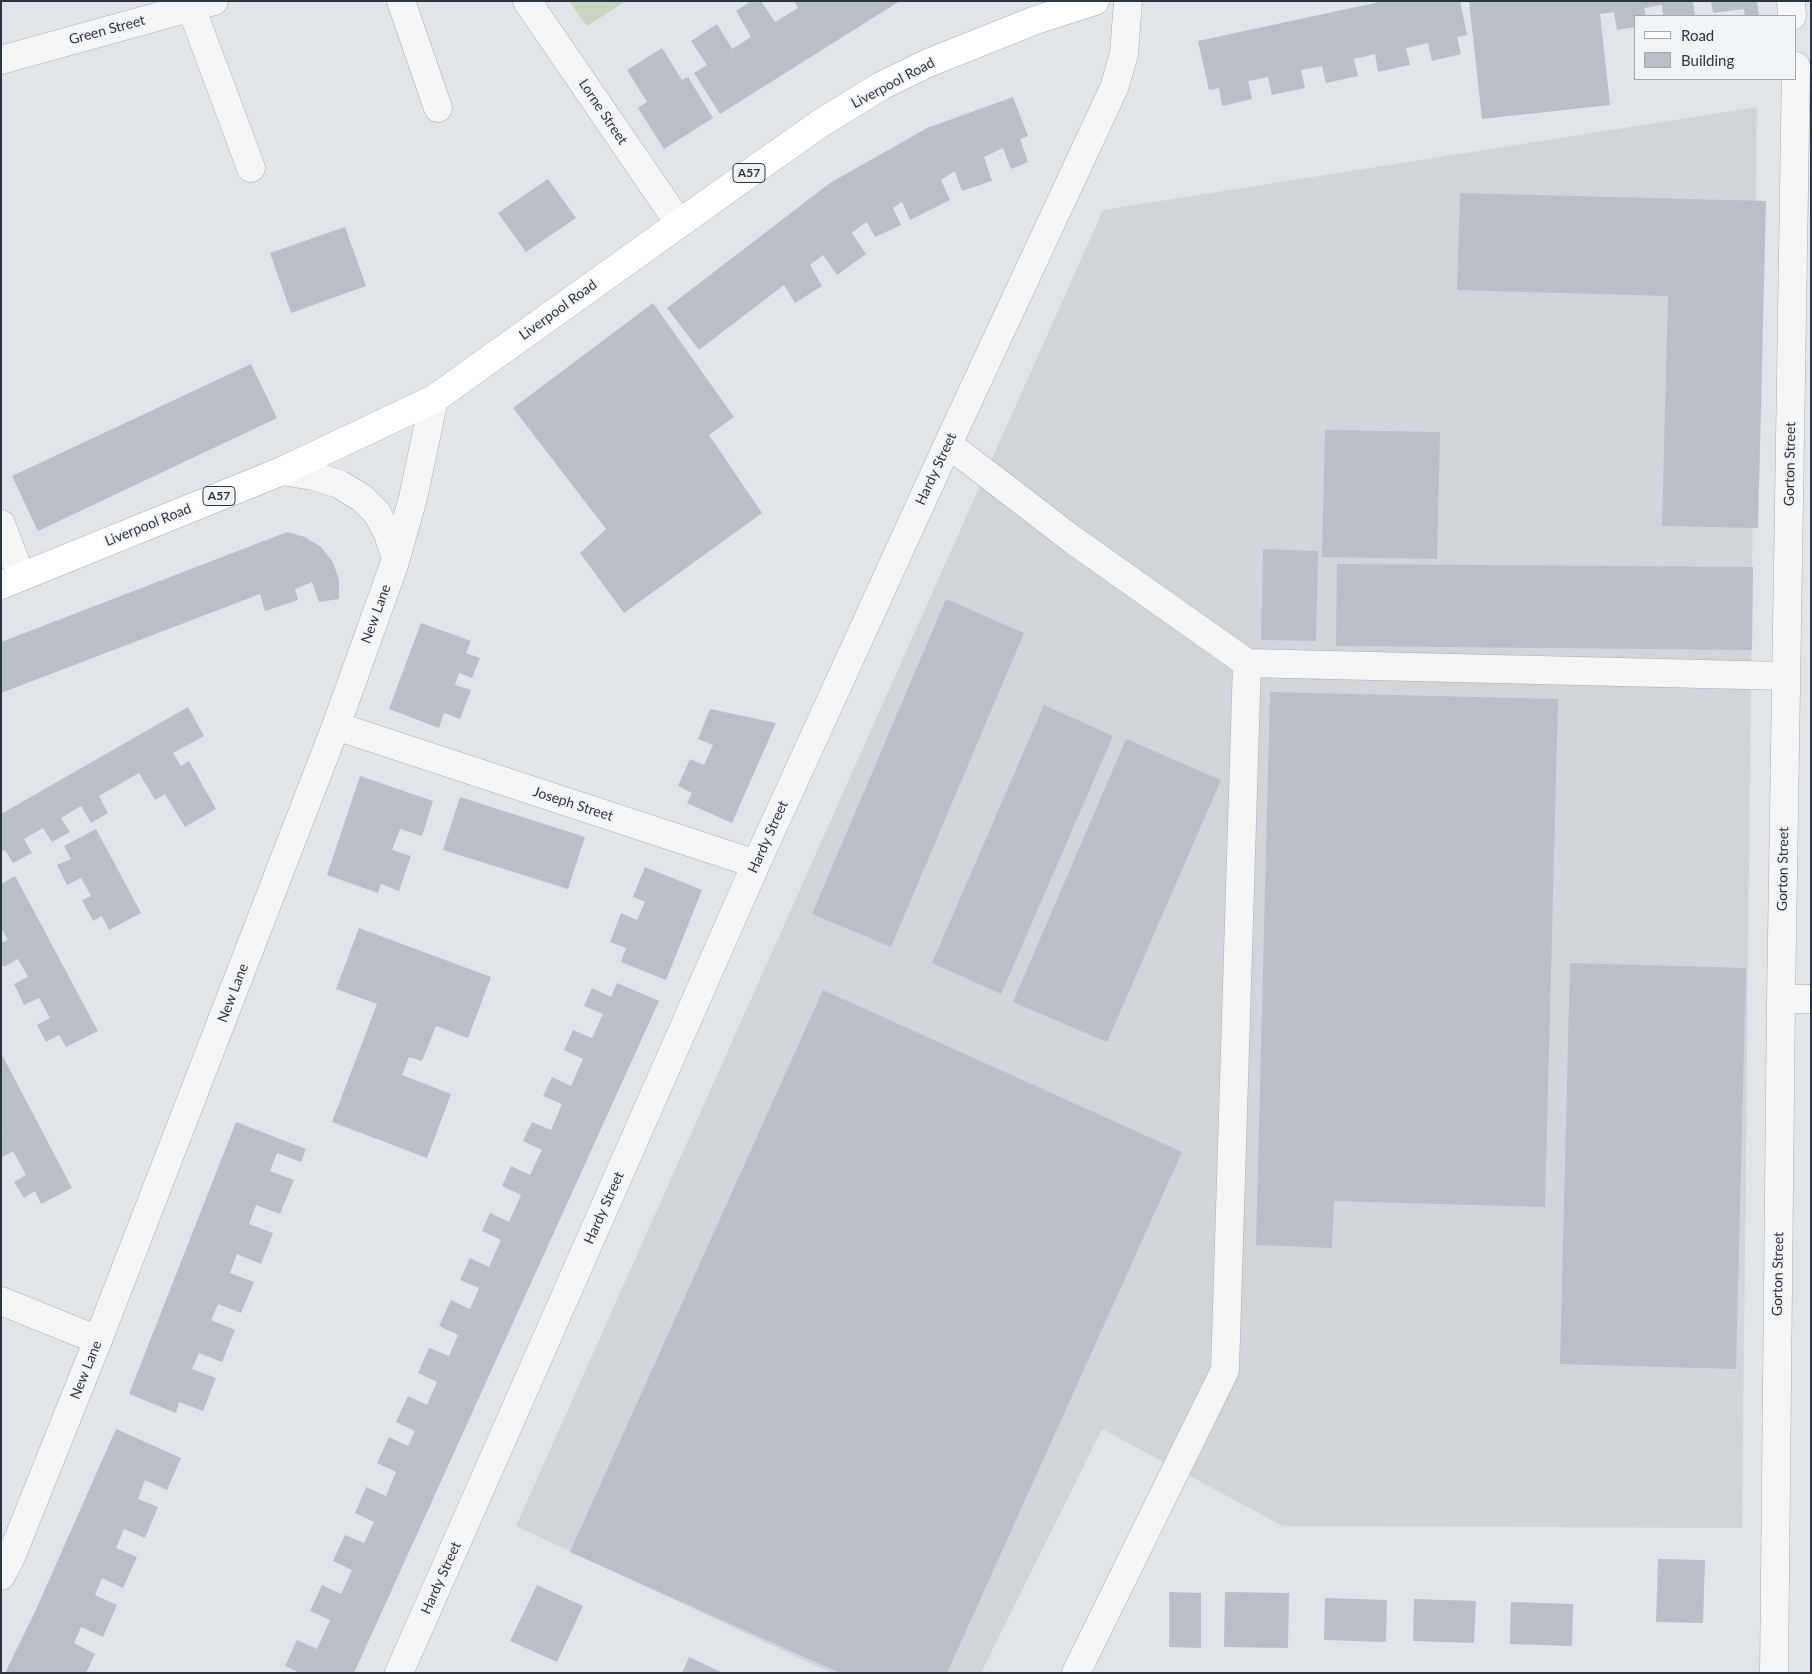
<!DOCTYPE html>
<html>
<head>
<meta charset="utf-8">
<style>
  body { margin:0 }
  #map { position:relative; width:1812px; height:1674px; overflow:hidden; background:#e1e5e9; font-family:Lato,sans-serif }
  canvas { display:block }
  .frame { position:absolute; inset:0; border:2px solid #2b353f; pointer-events:none }
  .legend { position:absolute; left:1634px; top:15px; width:162px; height:65px; box-sizing:border-box; background:#f1f4f6; border:1px solid #a2a8ad; margin:0; padding:6px 9px; list-style:none; font-size:15px; color:#2b353f }
  .legend li { display:flex; align-items:center; gap:10px; height:25px }
  .legend b { width:25px; border:1px solid #a2a8ad }
</style>
</head>
<body>
<div id="map">
<canvas width="1812" height="1674"></canvas>
<div class="frame"></div>
<ul class="legend">
<li><b style="height:6px;background:#fff"></b>Road</li>
<li><b style="height:14px;background:#b9bfc5"></b>Building</li>
</ul>
</div>
<script>
const ctx = document.querySelector('canvas').getContext('2d');
ctx.lineJoin = 'round';
function paint(path, color) { ctx.fillStyle = color; ctx.fill(path, 'evenodd'); }
const shape = rows => new Path2D(rows.map(r => 'M' + r).join(''));
function stroke(path, color, width, dash) { ctx.strokeStyle = color; ctx.lineWidth = width; ctx.lineCap = dash ? 'butt' : 'round'; ctx.setLineDash(dash || []); ctx.stroke(path); }
function label(font, color, halo, rows, align = 'center') {
  ctx.font = font + ' Lato,sans-serif'; ctx.lineWidth = 4; ctx.setLineDash([]); ctx.textBaseline = 'middle'; ctx.strokeStyle = halo; ctx.fillStyle = color; for (const [text, x, y, turn = 0] of rows) {
    ctx.save(); ctx.translate(x, y); ctx.rotate((+turn || 0) * Math.PI / 180); ctx.textAlign = isNaN(turn) ? turn : align; if (halo) ctx.strokeText(text, 0, 0); ctx.fillText(text, 0, 0); ctx.restore();
  }
}
paint(shape([
  [1757,107,1742,1528,1283,1526,1102,1429,981,1673,831,1673,516,1526,1103,210]
]), '#d0d5da');
paint(shape([
  [569,1,626,1,587,26]
]), '#c9d2c3');
paint(shape([
  [751,1,761,1,775,22,798,8,794,1,900,1,720,114,694,73,707,65,691,41,717,24,732,49,751,37,736,11],
  [1384,1,1460,1,1467,35,1457,37,1461,54,1432,61,1428,43,1406,48,1410,65,1378,72,1375,54,1354,59,1358,76,1326,83,1322,66,1301,70,1305,88,1272,95,1268,77,1248,81,1252,99,1222,106,1219,88,1209,90,1198,41],
  [1469,1,1693,1,1695,16,1663,16,1662,5,1644,8,1646,16,1636,16,1636,27,1617,30,1614,12,1600,14,1610,105,1482,119],
  [1711,1,1757,1,1759,16,1745,16,1744,9,1713,13],
  [662,48,682,80,688,77,713,118,664,149,638,108,647,102,627,70],
  [1013,97,1028,136,1020,139,1028,162,1011,169,1003,148,984,157,992,181,962,191,955,172,953,172,941,180,950,200,910,220,902,202,893,208,901,225,875,237,867,222,862,225,852,233,866,254,837,275,823,255,810,265,822,286,795,303,784,285,699,350,667,308,830,183,927,128],
  [548,179,576,218,526,252,498,213],
  [1460,193,1766,201,1758,528,1662,526,1668,296,1457,290],
  [345,227,366,286,291,313,270,253],
  [653,303,734,417,709,435,762,513,624,613,580,553,606,529,513,408],
  [251,364,277,418,38,531,12,476],
  [1325,430,1440,432,1437,559,1322,557],
  [287,532,305,537,321,547,333,562,339,580,339,599,319,602,312,582,295,589,298,600,265,611,260,594,1,693,1,642],
  [1263,549,1318,551,1316,641,1261,640],
  [1337,564,1753,567,1752,650,1336,646],
  [946,599,1024,633,891,947,812,914],
  [421,623,471,641,466,653,480,658,472,678,459,673,455,685,471,690,460,719,444,713,439,728,389,709],
  [1270,692,1558,699,1545,1207,1334,1201,1332,1248,1256,1245],
  [1044,705,1113,736,1001,994,932,963],
  [188,707,204,736,173,753,181,766,189,761,216,809,185,827,165,794,155,800,139,773,99,796,108,813,91,823,81,806,61,818,70,832,52,842,43,828,24,839,32,853,13,863,5,850,1,852,1,814],
  [710,709,776,723,732,823,687,803,692,793,678,786,690,759,704,765,713,745,698,739],
  [1126,739,1221,780,1107,1042,1013,1002],
  [360,776,433,801,422,836,400,829,392,850,411,856,399,891,381,884,378,893,327,875],
  [460,797,585,837,568,889,443,850],
  [96,829,141,913,109,930,102,916,93,921,82,900,91,896,81,878,67,885,57,865,71,859,64,846],
  [645,867,702,890,666,980,621,962,626,948,610,942,621,913,637,920,645,902,633,897],
  [15,876,98,1031,66,1047,59,1035,46,1042,37,1025,50,1018,39,998,24,1005,14,984,28,977,18,959,4,967,1,962,1,943,8,940,1,928,1,884],
  [359,928,491,977,468,1038,436,1026,422,1061,409,1057,402,1075,451,1094,427,1158,332,1122,377,1004,336,989],
  [1570,963,1746,968,1736,1369,1560,1364],
  [617,983,659,1001,354,1673,300,1673,285,1666,297,1640,317,1649,330,1620,310,1611,322,1585,341,1594,352,1570,333,1561,345,1535,364,1543,374,1522,355,1513,366,1487,386,1496,396,1472,377,1463,389,1437,408,1446,415,1431,396,1422,408,1396,427,1405,437,1382,418,1373,429,1348,449,1356,458,1335,439,1326,451,1300,470,1309,479,1288,460,1280,470,1258,489,1267,501,1240,482,1231,490,1213,509,1222,521,1195,502,1186,511,1166,530,1175,542,1150,523,1141,532,1122,551,1130,562,1104,543,1096,552,1077,571,1086,583,1059,564,1050,573,1030,592,1038,603,1014,584,1006,592,988,611,997],
  [823,990,1182,1152,947,1673,840,1673,570,1552],
  [1,1053,72,1188,41,1204,35,1191,24,1198,14,1182,26,1175,13,1151,1,1158,1,1133,3,1132,1,1128],
  [236,1122,306,1149,301,1162,277,1153,270,1171,294,1180,280,1214,256,1205,249,1224,273,1233,261,1264,237,1254,230,1273,254,1282,241,1313,218,1304,211,1320,235,1330,222,1362,199,1353,192,1369,216,1378,203,1411,179,1402,176,1413,129,1394],
  [116,1429,181,1458,167,1490,145,1480,138,1499,158,1507,145,1538,124,1529,116,1548,137,1557,123,1588,102,1578,95,1595,117,1605,103,1637,81,1627,74,1643,95,1654,86,1673,5,1673,34,1614],
  [1658,1559,1705,1560,1703,1623,1656,1622],
  [537,1585,583,1606,557,1662,510,1641],
  [1169,1592,1201,1593,1201,1648,1169,1647],
  [1225,1592,1289,1593,1288,1648,1224,1647],
  [1325,1598,1387,1600,1386,1642,1324,1640],
  [1414,1599,1476,1601,1474,1643,1413,1641],
  [1511,1602,1573,1604,1572,1646,1510,1644],
  [689,1657,723,1673,682,1673]
]), '#b9bfc5');
const minor = shape([
  [401,1,438,108],
  [527,1,679,223],
  [1791,1,1792,16],
  [191,7,251,168],
  [1,60,214,1],
  [948,444,1073,540,1247,663,1786,676],
  [282,471,313,476,339,484,362,498,377,513,388,534,396,558],
  [1,524,21,577],
  [336,726,756,864],
  [1781,999,1811,999],
  [1,1301,98,1340],
  [1,1576,11,1557,98,1340,336,726,394,565,413,498,434,399],
  [399,1673,756,864,948,444,1114,88,1124,54,1128,1],
  [1076,1673,1225,1370,1247,663],
  [1774,1673,1781,999,1796,66]
]);
const major = shape([
  [1,585,282,471,434,399,757,168,821,123,881,86,928,63,1036,20,1095,1]
]);
stroke(minor, '#a7adb3', 29);
stroke(major, '#a2abb3', 29);
stroke(minor, '#f4f5f7', 28);
stroke(major, '#fff', 28);
for (const [x, y, w] of [
  [749,173,32],
  [219,496,32]
]) { const box = new Path2D(); box.roundRect(x - w / 2, y - 9.5, w, 19, 4); ctx.fillStyle = '#f1f4f6'; ctx.fill(box); stroke(box, '#2b353f', 1); }
label('bold 12px', '#2b353f', null, [
  ["A57",749,173],
  ["A57",219,496]
]);
label('14px', '#2b353f', '#f1f4f6', [
  ["Green Street",107,30,-15],
  ["Liverpool Road",893,83,-28],
  ["Lorne Street",603,112,56],
  ["Liverpool Road",558,310,-36],
  ["Gorton Street",1790,464,-89],
  ["Hardy Street",936,469,-65],
  ["Liverpool Road",148,525,-22],
  ["New Lane",376,614,-70],
  ["Joseph Street",573,804,18],
  ["Hardy Street",768,837,-66],
  ["Gorton Street",1783,869,-89],
  ["New Lane",233,993,-69],
  ["Hardy Street",604,1208,-66],
  ["Gorton Street",1778,1274,-89],
  ["New Lane",86,1370,-68],
  ["Hardy Street",441,1578,-66]
]);
</script>
</body>
</html>
